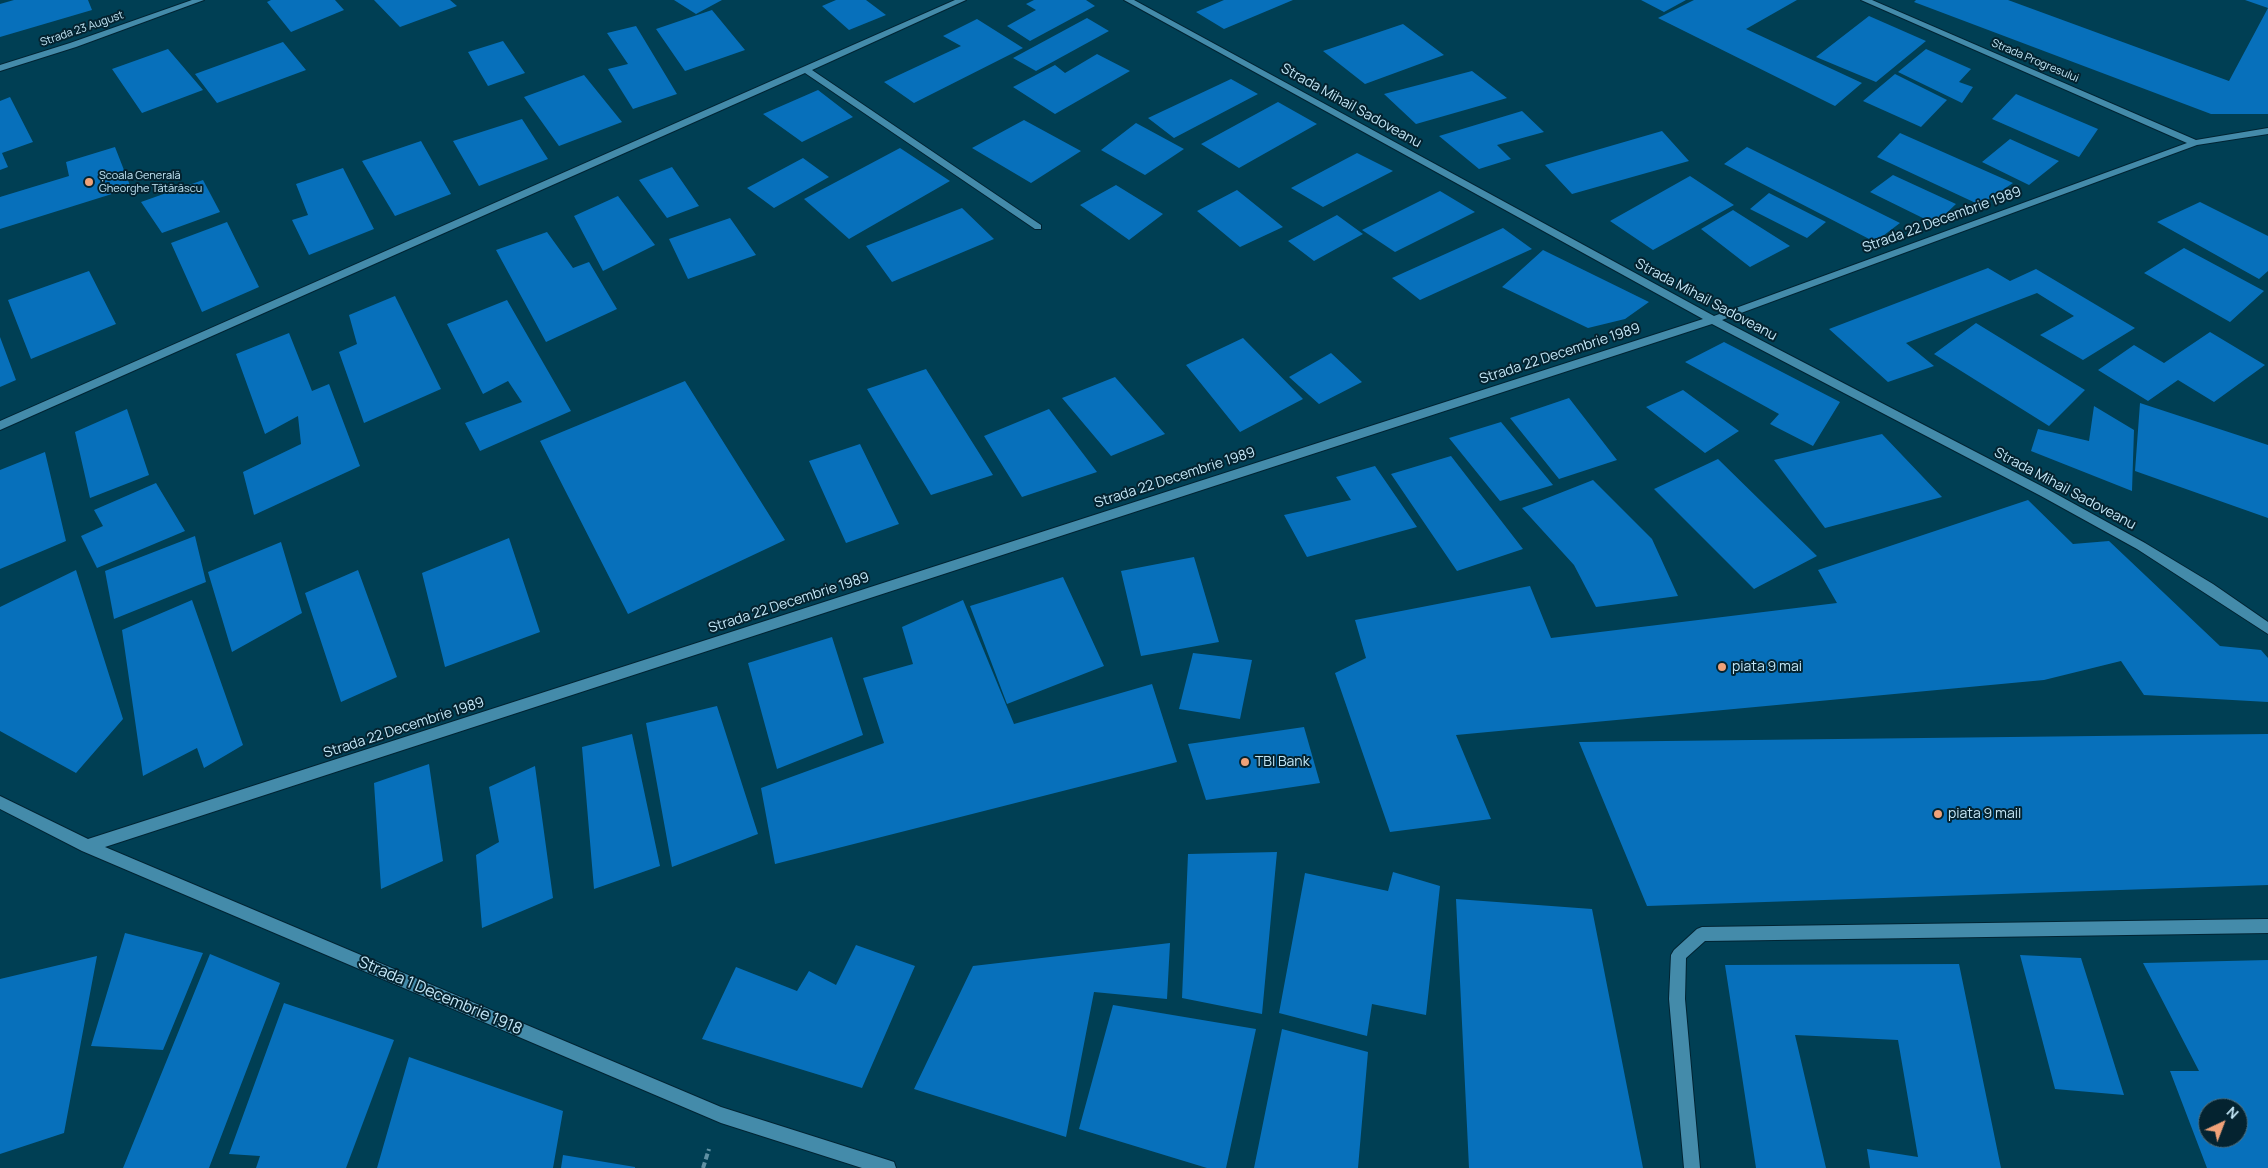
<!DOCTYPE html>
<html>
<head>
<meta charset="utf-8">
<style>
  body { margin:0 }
  #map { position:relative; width:2268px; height:1168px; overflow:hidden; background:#003f54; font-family:Manrope,sans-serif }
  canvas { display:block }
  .north { position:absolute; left:2198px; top:1098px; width:50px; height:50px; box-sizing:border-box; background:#042330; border:1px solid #50717f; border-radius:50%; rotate:43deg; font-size:14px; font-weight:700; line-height:20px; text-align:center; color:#c3e6f6 }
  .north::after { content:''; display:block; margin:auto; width:18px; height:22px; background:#f0a279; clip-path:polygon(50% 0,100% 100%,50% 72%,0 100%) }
</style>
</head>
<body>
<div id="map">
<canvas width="2268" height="1168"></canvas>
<div class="north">N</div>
</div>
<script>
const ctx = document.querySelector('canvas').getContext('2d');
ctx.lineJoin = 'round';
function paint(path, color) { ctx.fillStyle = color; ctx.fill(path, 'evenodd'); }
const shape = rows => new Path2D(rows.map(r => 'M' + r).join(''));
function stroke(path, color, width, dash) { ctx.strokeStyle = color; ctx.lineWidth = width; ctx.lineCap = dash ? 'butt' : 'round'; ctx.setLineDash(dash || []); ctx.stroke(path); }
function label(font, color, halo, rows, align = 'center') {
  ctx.font = font + ' Manrope,sans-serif'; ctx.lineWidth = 4; ctx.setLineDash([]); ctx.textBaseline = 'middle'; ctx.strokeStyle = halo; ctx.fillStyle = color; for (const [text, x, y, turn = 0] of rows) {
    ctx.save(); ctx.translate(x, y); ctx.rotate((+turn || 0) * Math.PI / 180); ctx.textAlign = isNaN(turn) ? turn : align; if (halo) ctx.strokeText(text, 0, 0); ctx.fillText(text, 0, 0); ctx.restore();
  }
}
paint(shape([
  [14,0,88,0,92,10,0,37,0,4],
  [271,0,335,0,344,10,291,32,267,2],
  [374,0,450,0,457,6,400,27],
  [674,0,722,0,696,14],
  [836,0,866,0,886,15,849,30,822,6],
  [1034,0,1086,0,1095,6,1030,41,1007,26,1036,10,1026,4],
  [1224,0,1293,0,1224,29,1196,12],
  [1641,0,1686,0,1664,12],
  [1694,0,1797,0,1746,29,1862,83,1835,106,1658,18],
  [1916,0,2008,0,2229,81,2268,8,2268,114,2211,114,1914,2],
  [2246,0,2268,0,2268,8,2245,0],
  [712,10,745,50,685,71,656,29],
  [1869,16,1926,41,1876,82,1816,57],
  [1087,18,1109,31,1036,71,1013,58],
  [977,19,1023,48,914,103,884,82,961,46,943,36],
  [1403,24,1444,55,1365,84,1323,51],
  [636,26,677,94,633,109,608,69,628,64,607,33],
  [503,41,525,73,488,86,468,52],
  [283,42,306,70,217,103,195,74],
  [168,49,203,90,142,113,112,69],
  [1926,49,1971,69,1959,82,1973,87,1962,103,1898,72],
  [1097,54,1130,71,1055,114,1013,87,1055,65,1065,73],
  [1472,71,1507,98,1416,124,1384,94],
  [1895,74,1947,100,1921,127,1863,101],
  [584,75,622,122,559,146,524,97],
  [1231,79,1258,94,1174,138,1148,118],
  [818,90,853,117,802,142,763,114],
  [2016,94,2098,129,2079,157,1992,119],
  [10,97,33,142,2,153,8,167,0,170,0,101],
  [1278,102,1317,124,1239,168,1201,144],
  [1522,111,1544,132,1497,145,1511,159,1479,169,1439,136],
  [522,119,548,159,479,186,453,141],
  [1024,120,1081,151,1031,183,972,148],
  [1136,123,1184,149,1145,175,1101,150],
  [1662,131,1689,161,1572,194,1545,165],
  [1900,133,2013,183,1980,205,1877,157],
  [2010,139,2059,161,2029,185,1982,162],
  [421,141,451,194,395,216,362,161],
  [115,147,131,188,0,229,0,197,69,176,66,162],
  [1747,147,1900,223,1875,242,1724,164],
  [900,148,950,181,849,239,804,199],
  [1357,153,1393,171,1323,207,1291,188],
  [803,158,829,177,774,208,747,188],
  [672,167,699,206,667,218,639,180],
  [343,168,374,229,309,255,292,220,308,215,296,184],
  [1893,175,1956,204,1935,224,1870,192],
  [1690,176,1734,205,1653,250,1610,221],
  [203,180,220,212,162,233,141,202],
  [1116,185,1163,214,1129,240,1080,205],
  [1237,190,1283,227,1240,247,1197,211],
  [1440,191,1475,212,1395,252,1362,230],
  [1769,193,1826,222,1807,238,1750,209],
  [618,196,655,245,603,271,574,216],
  [2200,202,2268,236,2268,271,2259,279,2157,222],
  [962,208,994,239,892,282,866,246],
  [1733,210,1790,246,1750,267,1701,229],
  [1337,215,1363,234,1314,261,1288,241],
  [730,218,756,255,688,279,669,239],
  [227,222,259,287,202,312,171,243],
  [1503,228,1532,249,1420,300,1392,278],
  [547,232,573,268,589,262,617,309,546,342,496,250],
  [2184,248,2264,291,2230,322,2144,273],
  [1543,250,1649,302,1625,319,1588,328,1502,287],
  [1988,268,2010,281,2036,269,2135,328,2083,360,2040,335,2074,316,2037,293,1906,343,1934,366,1888,382,1829,329],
  [89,271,116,324,31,359,8,300],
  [395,296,441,389,364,423,339,352,357,344,349,315],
  [507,300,571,411,480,451,465,423,522,402,508,381,483,394,447,324],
  [1976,323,2085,390,2049,426,1934,354],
  [2210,332,2265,365,2214,402,2178,380,2148,401,2098,370,2134,345,2164,363],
  [289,333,312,391,329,384,360,466,254,515,243,472,301,444,298,416,265,434,236,354],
  [0,337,16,380,0,387],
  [1243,338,1303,399,1240,432,1186,365],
  [1724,342,1840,402,1813,446,1770,424,1779,414,1685,362],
  [1331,353,1362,382,1319,404,1289,377],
  [926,369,993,475,931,495,867,389],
  [1115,377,1165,434,1111,456,1062,398],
  [685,381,785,540,628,614,540,441],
  [1683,390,1739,431,1705,453,1646,407],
  [1569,398,1617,460,1559,479,1510,418],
  [2140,403,2268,445,2268,518,2135,471],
  [2094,406,2134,430,2132,491,2031,451,2038,429,2089,441],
  [127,409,149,475,90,498,75,432],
  [1049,409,1097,472,1022,497,984,436],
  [1501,422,1553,485,1500,501,1449,438],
  [1882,434,1942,497,1825,528,1774,460],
  [860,444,899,524,846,543,809,461],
  [45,452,66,541,0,569,0,470],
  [1451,456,1523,549,1457,571,1391,474],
  [1718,459,1817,556,1754,589,1654,489],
  [1375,466,1417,527,1307,557,1284,515,1351,500,1336,477],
  [1593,480,1652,539,1678,596,1596,607,1574,565,1522,508],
  [156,483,185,531,97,568,81,536,103,526,94,510],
  [2028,500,2073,544,2109,541,2220,646,2261,650,2268,658,2268,702,2144,695,2121,661,2044,680,1456,735,1491,819,1390,832,1335,673,1366,658,1355,620,1530,586,1551,638,1837,603,1818,570],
  [195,536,206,582,114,619,105,571],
  [509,538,540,632,445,667,422,573],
  [281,542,302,613,232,652,208,572],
  [1194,557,1219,642,1141,656,1121,571],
  [76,570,123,719,76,773,0,731,0,607],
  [358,570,397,677,341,702,305,593],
  [1063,577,1104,666,1007,704,970,606],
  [192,600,243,745,204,768,197,748,143,776,122,630],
  [963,600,1014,724,1152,684,1177,762,775,864,761,788,884,743,863,678,913,664,902,627],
  [832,637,863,735,777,769,748,663],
  [1193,653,1252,660,1240,719,1179,709],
  [717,706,758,834,672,867,646,723],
  [1304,727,1320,783,1206,800,1188,744],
  [632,734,660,866,594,889,582,747],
  [2268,734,2268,885,1647,906,1579,742],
  [429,764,443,861,381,889,374,783],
  [535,766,553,898,482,928,476,855,499,842,489,787],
  [1277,852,1262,1014,1182,998,1188,854],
  [1393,872,1440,886,1426,1015,1372,1004,1367,1036,1279,1013,1305,873,1388,891],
  [1456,899,1592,909,1643,1168,1469,1168],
  [125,933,203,953,163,1050,91,1046],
  [1170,943,1167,999,1094,992,1066,1137,914,1089,973,966],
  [856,945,915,966,862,1088,702,1039,736,967,797,991,809,971,836,985],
  [210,954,280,983,209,1168,123,1168],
  [2020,955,2081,958,2124,1095,2055,1089],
  [97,956,64,1133,0,1154,0,979],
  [2268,960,2268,1168,2207,1168,2170,1071,2199,1071,2143,963],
  [2208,1108,2238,1108,2238,1138,2208,1138],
  [1959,964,2001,1168,1870,1168,1867,1149,1918,1157,1898,1040,1795,1035,1826,1168,1756,1168,1725,965],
  [284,1003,394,1040,346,1168,256,1168,260,1156,229,1154],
  [1113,1005,1256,1029,1226,1168,1207,1168,1079,1129],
  [1282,1029,1368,1052,1358,1168,1254,1168],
  [409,1057,563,1111,553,1168,377,1168],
  [563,1155,635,1167,635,1168,561,1168]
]), '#0770bb');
const minor = shape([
  [192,0,204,0,76,47,0,71,0,65,70,43,192,0],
  [955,0,966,0,812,70,1041,225,1041,229,1035,229,805,73,0,430,0,421,955,0],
  [1124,0,1134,0,1714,316,2187,143,1861,0,1872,0,2196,140,2268,128,2268,134,2197,145,1722,320,2049,490,2145,543,2213,584,2268,622,2268,634,2137,549,2041,496,1712,324,105,847,721,1107,888,1160,894,1162,896,1168,862,1168,721,1123,82,851,0,809,0,796,88,839,1703,319,1124,0],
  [2268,919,2268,933,1705,941,1686,958,1685,999,1700,1168,1684,1168,1669,999,1671,955,1674,950,1697,929,1702,927,2268,919]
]);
stroke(minor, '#002433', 2);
stroke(shape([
  [703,1168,709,1149]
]), '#5f90a3', 4, [6, 3]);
paint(minor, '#448baa');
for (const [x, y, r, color] of [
  [89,182,5,"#f0a279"],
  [1722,667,5,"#f0a279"],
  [1245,762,5,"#f0a279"],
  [1938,814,5,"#f0a279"]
]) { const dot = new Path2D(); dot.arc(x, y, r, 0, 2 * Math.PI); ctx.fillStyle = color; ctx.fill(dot); stroke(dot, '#042330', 2); }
label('11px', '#c3e6f6', '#042330', [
  ["Strada 23 August",82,29,-19],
  ["Strada Progresului",2035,61,23]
]);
label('11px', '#c3e6f6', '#042330', [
  ["Școala Generală",99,176],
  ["Gheorghe Tătărăscu",99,189]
], 'left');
label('14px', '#c3e6f6', '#042330', [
  ["Strada Mihail Sadoveanu",1351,106,29],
  ["Strada 22 Decembrie 1989",1942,220,-20],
  ["Strada Mihail Sadoveanu",1706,300,28],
  ["Strada 22 Decembrie 1989",1560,354,-18],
  ["Strada 22 Decembrie 1989",1175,478,-18],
  ["Strada Mihail Sadoveanu",2065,489,28],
  ["Strada 22 Decembrie 1989",789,603,-18],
  ["Strada 22 Decembrie 1989",404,728,-18]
]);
label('14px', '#c3e6f6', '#042330', [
  ["piata 9 mai",1732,667],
  ["TBI Bank",1255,762],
  ["piata 9 mail",1948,814]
], 'left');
label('16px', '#c3e6f6', '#042330', [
  ["Strada 1 Decembrie 1918",440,996,23]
]);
</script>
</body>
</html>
